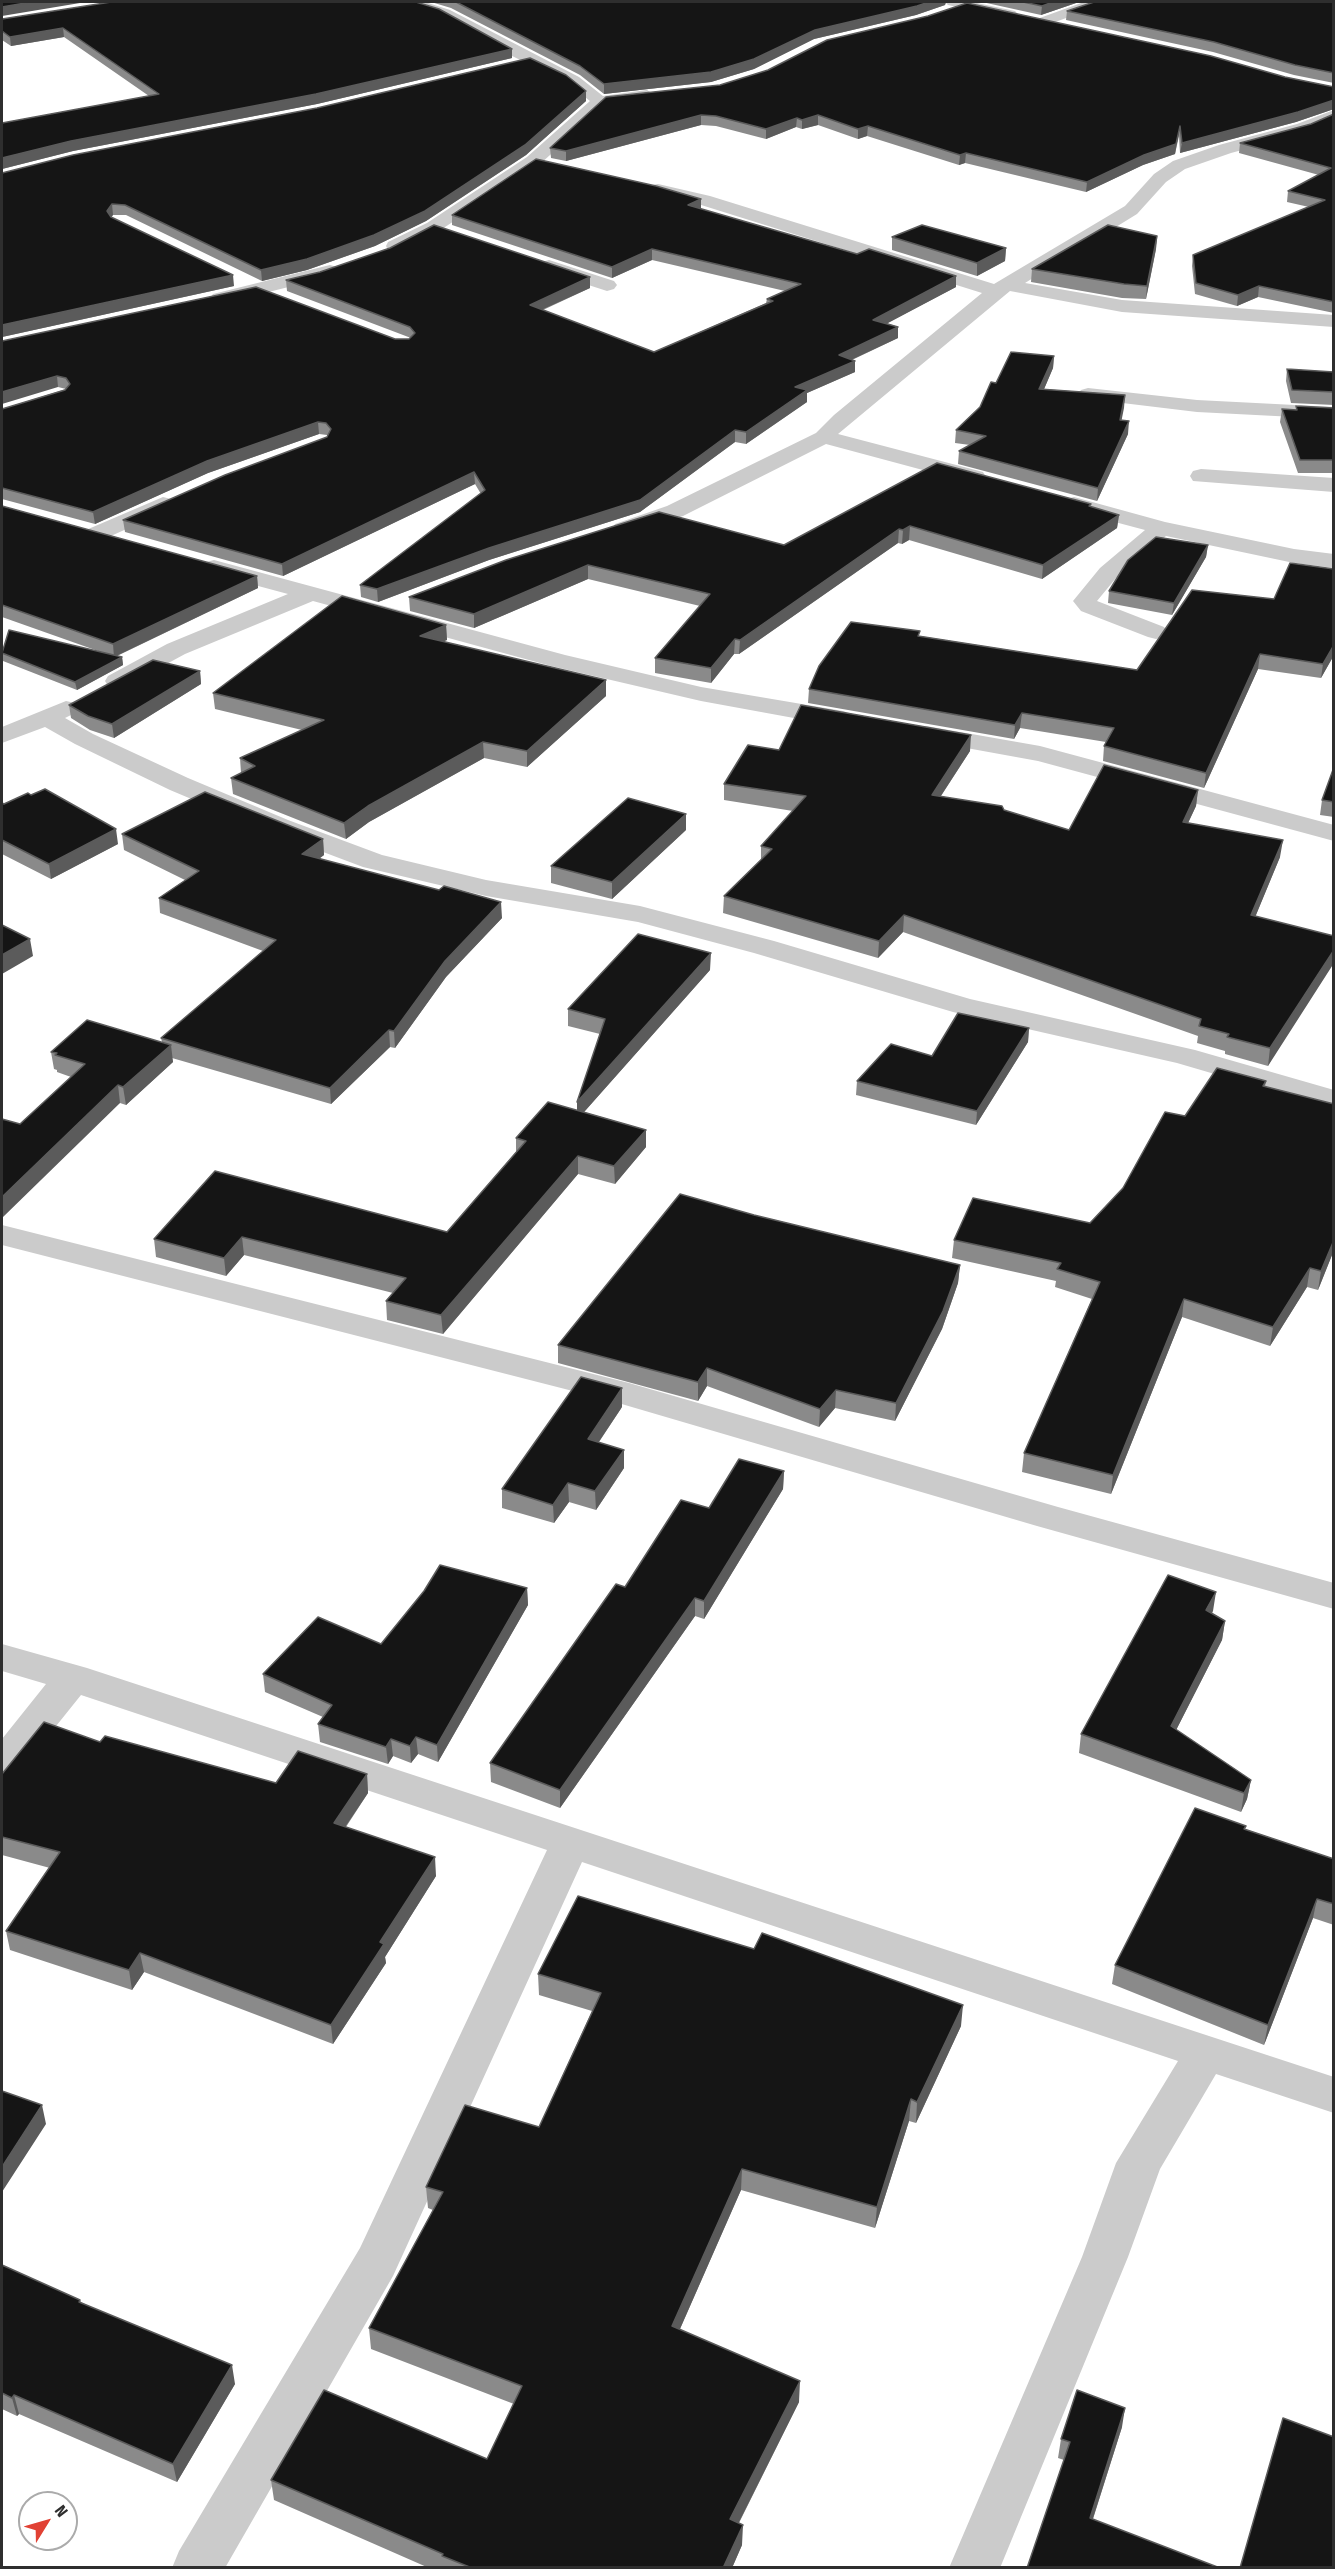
<!DOCTYPE html>
<html>
<head>
<meta charset="utf-8">
<style>
  body { margin:0 }
  #map { position:relative; width:1335px; height:2569px; overflow:hidden; background:#fff; font-family:"Fira Sans Condensed",sans-serif }
  canvas { display:block }
  .frame { position:absolute; inset:0; border:3px solid #2e2e2e; pointer-events:none }
  .north { position:absolute; left:18px; top:2491px; width:60px; height:60px; box-sizing:border-box; background:#fff; border:2px solid #ababab; border-radius:50%; rotate:53deg; font-size:16px; font-weight:700; line-height:24px; text-align:center; color:#2e2e2e }
  .north::after { content:''; display:block; margin:auto; width:21px; height:27px; background:#e14134; clip-path:polygon(50% 0,100% 100%,50% 72%,0 100%) }
</style>
</head>
<body>
<div id="map">
<canvas width="1335" height="2569"></canvas>
<div class="frame"></div>
<div class="north">N</div>
</div>
<script>
const ctx = document.querySelector('canvas').getContext('2d');
ctx.lineJoin = 'round';
const shape = rows => new Path2D(rows.map(r => 'M' + r).join(''));
function paint(path, color) { ctx.fillStyle = color; ctx.fill(path, 'evenodd'); }
function stroke(path, color, width, dash) { ctx.strokeStyle = color; ctx.lineWidth = width; ctx.lineCap = dash ? 'butt' : 'round'; ctx.setLineDash(dash || []); ctx.stroke(path); }
paint(shape([
  [405,2,425,2,450,10,579,77,603,96,647,90,655,95,647,100,605,105,539,165,439,231,402,250,388,250,386,246,388,242,427,223,527,157,590,101,567,83,506,53,493,43,440,16,407,5,405,2],
  [945,2,972,2,1015,11,1018,14,1010,19,948,5,945,2],
  [1084,2,1105,2,1102,5,1047,25,1042,27,1034,22,1037,19,1084,2],
  [1334,110,1334,121,1309,132,1231,153,1185,169,1166,182,1137,214,1025,283,1122,300,1334,315,1334,327,1122,312,1010,291,838,434,983,472,986,477,983,482,975,484,826,444,683,516,623,536,615,534,612,529,615,524,667,506,816,433,834,415,982,293,698,204,652,193,649,189,652,185,658,184,710,196,994,284,1125,206,1154,174,1173,161,1219,145,1297,124,1334,110],
  [549,260,614,281,617,285,614,289,607,291,542,270,540,266,542,262,549,260],
  [330,265,337,267,339,271,337,275,220,304,213,302,210,298,213,294,330,265],
  [1088,388,1197,400,1334,407,1334,419,1197,412,1081,398,1078,394,1081,390,1088,388],
  [1201,469,1334,478,1334,492,1193,481,1190,476,1193,471,1201,469],
  [163,497,171,499,174,504,171,509,102,540,94,542,86,540,83,535,86,530,163,497],
  [1074,497,1165,522,1294,549,1334,554,1334,568,1294,563,1166,536,1116,578,1097,601,1164,627,1168,632,1164,637,1156,639,1148,637,1081,611,1073,601,1100,568,1145,530,1066,509,1063,504,1066,499,1074,497],
  [214,560,565,655,701,687,843,711,852,714,856,719,852,724,843,727,701,701,551,666,313,601,185,654,126,686,117,688,108,686,105,681,108,676,167,644,288,594,206,572,203,567,206,562,214,560],
  [66,701,75,703,78,708,75,713,65,718,93,734,188,778,288,820,382,855,486,880,640,906,774,941,970,999,1195,1050,1334,1090,1334,1109,1177,1063,953,1012,754,953,638,922,486,896,363,867,270,832,170,790,75,744,45,727,2,743,2,727,66,701],
  [926,726,1040,746,1334,825,1334,841,1038,761,917,739,913,734,917,729,926,726],
  [2,1225,629,1383,1058,1507,1334,1583,1334,1609,1037,1526,608,1400,2,1245,2,1225],
  [2,1644,87,1668,1334,2077,1334,2113,1216,2074,1160,2169,1128,2257,1000,2568,949,2568,1082,2257,1116,2163,1178,2061,582,1862,393,2276,225,2568,172,2568,179,2551,360,2248,547,1850,81,1695,16,1776,2,1781,2,1739,46,1684,2,1671,2,1644]
]), '#cbcbcb');
paint(shape([
  [431,2,946,2,945,5,916,15,814,39,754,69,711,82,604,94,580,75,451,8],
  [982,2,1079,2,1041,15],
  [1334,2,1334,83,1294,75,1213,52,1066,20,1067,11],
  [2,19,512,49,512,58,317,104,73,151,2,169,2,123,149,96,64,37,11,46,2,40],
  [1285,77,1334,87,1334,109,1296,122,1180,153,1179,136,1175,154,1143,165,1086,192,965,163,959,165,867,136,858,139,818,125,802,129,796,127,766,139,716,126,701,125,566,161,551,158,550,148,606,97],
  [586,91,586,101,526,155,426,221,375,246,307,270,262,281,126,215,113,215,111,217,234,286,2,337,2,173],
  [1334,114,1334,313,1258,297,1237,306,1195,294,1192,266,1193,255,1309,207,1287,202,1288,191,1319,175,1239,153,1240,143,1311,124],
  [701,209,956,287,887,323,898,327,898,338,852,360,855,372,807,393,807,402,746,444,735,442,640,512,489,560,378,602,361,597,360,585,481,494,475,484,283,576,125,532,123,520,327,437,327,435,319,434,208,473,95,524,2,499,2,409,66,389,58,387,2,341,409,339,411,338,287,291,286,280,590,288,543,310,654,352,766,303,767,299,785,291,652,260,612,278,452,225,452,215],
  [1157,236,1156,249,1146,299,1122,298,1031,282,1032,269],
  [892,237,1006,248,1005,261,977,276,892,250],
  [1054,356,1053,368,1044,389,1125,395,1121,420,1128,434,1097,501,958,464,959,451,970,445,955,443,956,430,980,407,996,383],
  [1287,369,1334,372,1334,405,1291,403,1286,381],
  [1296,406,1334,408,1334,473,1298,473,1280,422,1282,409,1296,410],
  [937,463,1119,515,1117,528,1042,579,909,540,902,544,898,543,739,654,734,654,711,683,655,673,655,658,700,606,588,579,474,628,410,611,409,597,506,560,784,545],
  [2,506,257,576,258,588,117,656,122,657,123,665,77,690,3,661,2,653,98,651,2,617],
  [1208,545,1206,557,1172,615,1108,603,1109,591],
  [1192,590,1334,655,1321,678,1258,669,1204,788,1103,761,1104,746,1106,742,1020,728,1014,739,808,703,809,689,920,636,1137,670],
  [446,625,447,640,443,641,606,696,527,767,484,758,369,822,346,839,233,794,231,778,241,773,240,758,302,730,215,709,213,693],
  [200,671,201,684,114,738,90,730,71,718,69,705],
  [779,750,970,751,941,796,1004,810,1069,830,1198,790,1196,806,1188,823,1280,857,1255,917,1334,936,1268,1066,1225,1054,1225,1051,1197,1043,1198,1036,903,932,878,958,723,913,724,896,761,860,761,846,793,811,724,800,724,784],
  [1334,767,1334,817,1320,815,1322,800],
  [2,803,118,844,51,879,2,854],
  [686,830,612,899,551,883,551,866],
  [122,834,323,839,324,855,319,859,502,918,446,977,395,1048,390,1047,331,1104,172,1058,173,1062,126,1105,120,1103,20,1124,71,1077,57,1072,57,1070,54,1069,51,1052,162,1042,161,1038,263,951,160,913,159,898,185,880,124,850],
  [710,970,584,1112,646,1130,646,1147,615,1184,578,1174,443,1334,387,1320,386,1301,393,1293,244,1255,226,1276,156,1257,154,1239,447,1232,516,1152,516,1138,577,1110,600,1034,568,1026,568,1009],
  [1029,1028,1028,1042,976,1125,856,1095,857,1081,932,1056],
  [1266,1081,1265,1087,1334,1104,1334,1250,1318,1290,1307,1287,1270,1346,1182,1317,1111,1494,1022,1472,1024,1453,1092,1299,1055,1287,1056,1281,952,1258,954,1240,1090,1223,1123,1188,1185,1116],
  [754,1215,960,1265,958,1283,942,1329,895,1421,835,1408,819,1427,707,1386,698,1401,558,1363,558,1345],
  [622,1407,599,1442,624,1468,596,1510,569,1502,554,1523,502,1508,502,1489],
  [784,1471,783,1489,704,1619,695,1616,560,1808,491,1782,490,1763,625,1587,709,1508],
  [527,1588,528,1605,438,1762,418,1754,411,1763,393,1756,388,1764,320,1742,318,1724,323,1717,265,1692,263,1674,381,1644],
  [1213,1611,1212,1613,1225,1621,1222,1640,1176,1730,1251,1780,1247,1799,1241,1812,1079,1753,1081,1734],
  [100,1742,276,1783,367,1774,368,1793,346,1827,436,1876,385,1957,386,1963,333,2044,144,1972,132,1990,10,1950,6,1931,50,1868,2,1855,2,1774],
  [1246,1826,1245,1829,1334,1859,1334,1925,1313,1918,1264,2045,1112,1984,1115,1965],
  [538,1974,961,2026,916,2123,909,2121,875,2228,741,2190,680,2329,799,2402,739,2523,742,2545,732,2568,429,2568,274,2500,271,2480,487,2459,514,2404,371,2349,369,2328,433,2210,428,2208,426,2187,539,2127,592,2011,539,1995],
  [2,2265,80,2300,81,2302,235,2384,177,2482,19,2414,17,2416,2,2409],
  [1122,2427,1093,2519,1027,2568,1064,2460,1058,2458,1061,2439]
]), '#8a8a8a');
paint(shape([
  [31,2,86,2,2,16,2,7],
  [929,2,946,2,945,5,916,15,814,39,754,69,711,82,604,94,604,84,815,30],
  [1053,2,1079,2,1041,15,1042,6],
  [63,28,64,37,11,46,10,37],
  [512,49,512,58,317,104,73,151,2,169,2,158,71,141],
  [586,91,586,101,526,155,426,221,375,246,307,270,262,281,261,270],
  [1334,100,1334,109,1296,122,1180,153,1182,143],
  [701,115,701,125,566,161,566,151],
  [818,115,818,125,802,129,802,120],
  [797,118,796,127,766,139,766,129],
  [868,126,867,136,858,139,858,129],
  [1180,126,1175,154,1143,165,1086,192,1087,182],
  [966,153,965,163,959,165,960,155],
  [701,199,701,209,688,205],
  [112,204,113,215,108,221,107,211],
  [1157,236,1156,249,1146,299,1147,286],
  [1006,248,1005,261,977,276,977,263],
  [652,249,652,260,612,278,612,267],
  [233,275,234,286,2,337,2,325],
  [956,276,956,287,873,331,873,320],
  [590,277,590,288,530,315,530,305],
  [1259,286,1258,297,1237,306,1238,295],
  [898,327,898,338,838,366,839,355],
  [1054,356,1053,368,1039,401,1039,389],
  [855,361,855,372,807,393,807,402,746,444,746,432,795,387],
  [57,376,58,387,2,404,2,392],
  [1125,395,1124,408,1119,433,1120,420],
  [1129,421,1128,434,1097,501,1098,488],
  [318,422,319,434,208,473,95,524,93,512,207,461],
  [735,430,735,442,640,512,489,560,378,602,377,589],
  [474,472,475,484,283,576,282,564],
  [1119,515,1117,528,1042,579,1043,565],
  [910,526,909,540,902,544,903,530],
  [899,529,898,543,739,654,740,640],
  [1208,545,1206,557,1172,615,1174,603],
  [588,565,588,579,474,628,474,614],
  [257,576,258,588,114,657,113,644],
  [446,625,447,640,421,651,420,636],
  [735,639,734,654,711,683,711,668],
  [1334,645,1334,655,1321,678,1323,664],
  [1260,654,1258,669,1204,788,1206,773],
  [122,657,123,665,77,690,75,682],
  [200,671,201,684,114,738,112,724],
  [606,680,606,696,527,767,527,751],
  [1022,713,1020,728,1014,739,1015,725],
  [971,735,970,751,931,811,932,795],
  [483,742,484,758,369,822,346,839,344,823,368,806],
  [1198,790,1196,806,1181,838,1183,822],
  [686,814,686,830,612,899,612,882],
  [116,829,118,844,51,879,49,864],
  [323,839,324,855,303,870,302,854],
  [1283,840,1280,857,1249,932,1251,915],
  [501,902,502,918,446,977,395,1048,394,1031,445,961],
  [904,915,903,932,878,958,879,941],
  [30,939,33,956,2,974,2,955],
  [1334,950,1334,963,1268,1066,1270,1048],
  [711,953,710,970,577,1120,577,1102],
  [1029,1028,1028,1042,976,1125,977,1111],
  [389,1030,390,1047,331,1104,330,1088],
  [171,1045,173,1062,126,1105,123,1087],
  [118,1085,120,1103,2,1218,2,1197],
  [646,1130,646,1147,615,1184,614,1166],
  [578,1156,578,1174,443,1334,441,1315],
  [242,1237,244,1255,226,1276,224,1258],
  [1334,1240,1334,1250,1318,1290,1321,1271],
  [960,1265,958,1283,942,1329,895,1421,896,1403],
  [1310,1268,1307,1287,1270,1346,1273,1327],
  [1184,1299,1182,1317,1111,1494,1113,1475],
  [707,1368,707,1386,698,1401,698,1382],
  [622,1388,622,1407,588,1458,588,1439],
  [836,1390,835,1408,819,1427,820,1409],
  [624,1450,624,1468,596,1510,595,1491],
  [784,1471,783,1489,704,1619,704,1601],
  [568,1483,569,1502,554,1523,553,1505],
  [527,1588,528,1605,438,1762,437,1745],
  [1216,1592,1213,1611,1203,1629,1206,1610],
  [695,1598,695,1616,560,1808,560,1790],
  [1225,1621,1222,1640,1168,1746,1171,1726],
  [416,1737,418,1754,411,1763,410,1746],
  [391,1739,393,1756,388,1764,386,1747],
  [367,1774,368,1793,335,1842,334,1823],
  [1251,1780,1247,1799,1241,1812,1244,1793],
  [435,1857,436,1876,385,1957,386,1963,333,2044,331,2025,380,1942],
  [1317,1899,1313,1918,1264,2045,1268,2025],
  [140,1953,144,1972,132,1990,129,1970],
  [963,2005,961,2026,916,2123,917,2102],
  [911,2099,909,2121,875,2228,877,2207],
  [42,2105,46,2124,2,2192,2,2167],
  [742,2169,741,2190,672,2347,672,2326],
  [232,2365,235,2384,177,2482,173,2464],
  [800,2381,799,2402,730,2540,730,2519],
  [14,2395,19,2414,17,2416,12,2398],
  [1125,2408,1122,2427,1087,2537,1090,2518],
  [743,2525,742,2545,732,2568,723,2568]
]), '#5b5b5b');
const building = shape([
  [2,2,31,2,2,7,2,2],
  [111,2,416,2,439,9,512,49,316,94,71,141,2,158,2,123,159,94,63,28,10,37,2,31,2,19,111,2],
  [456,2,929,2,917,6,815,30,754,59,711,72,604,84,580,66,456,2],
  [1023,2,1053,2,1042,6,1023,2],
  [1094,2,1334,2,1334,73,1295,65,1214,42,1067,11,1094,2],
  [967,3,1211,56,1285,77,1334,87,1334,100,1298,112,1182,143,1180,126,1176,144,1144,155,1087,182,966,153,960,155,868,126,858,129,818,115,802,120,797,118,766,129,716,116,701,115,566,151,550,148,606,97,720,85,768,70,827,40,928,16,967,3],
  [530,58,566,75,586,91,525,145,425,211,374,235,307,259,261,270,125,205,112,204,107,211,111,217,233,275,2,325,2,173,73,155,317,108,530,58],
  [1334,114,1334,302,1259,286,1238,295,1196,283,1193,255,1325,200,1288,191,1331,168,1240,143,1311,124,1334,114],
  [536,159,656,186,701,199,688,205,857,254,869,249,956,276,873,320,898,327,839,355,855,361,795,387,807,390,746,432,735,430,640,500,489,548,377,589,360,585,485,490,474,472,282,564,123,520,225,475,327,437,331,429,326,423,318,422,207,461,93,512,2,488,2,409,65,390,70,384,66,378,57,376,2,392,2,341,256,287,395,339,409,339,415,333,410,327,286,280,320,272,390,248,434,225,590,277,530,305,654,352,773,301,767,299,801,284,652,249,612,267,452,215,536,159],
  [922,225,1006,248,977,263,892,237,922,225],
  [1108,225,1157,236,1147,286,1124,284,1032,269,1108,225],
  [1011,352,1054,356,1039,389,1125,395,1120,420,1129,421,1098,488,959,451,986,436,956,430,980,407,991,382,996,383,1011,352],
  [1287,369,1334,372,1334,392,1292,390,1287,369],
  [1296,406,1334,408,1334,460,1300,460,1282,409,1297,410,1296,406],
  [937,463,1091,504,1089,506,1119,515,1043,565,910,526,903,530,899,529,740,640,735,639,711,668,655,658,710,594,588,565,474,614,409,597,506,560,659,512,784,545,937,463],
  [2,506,257,576,113,644,2,605,2,506],
  [1156,537,1208,545,1174,603,1109,591,1128,560,1156,537],
  [1290,563,1334,569,1334,645,1323,664,1260,654,1206,773,1104,746,1114,728,1022,713,1015,725,809,689,819,666,851,622,920,631,918,636,1137,670,1192,590,1274,599,1290,563],
  [342,596,446,625,420,636,606,680,527,751,483,742,368,806,344,823,231,778,255,766,240,758,324,720,213,693,342,596],
  [9,630,122,657,75,682,2,653,9,630],
  [153,660,200,671,112,724,88,716,69,705,153,660],
  [801,705,971,735,932,795,1002,806,1004,810,1069,830,1104,765,1198,790,1183,822,1283,840,1251,915,1334,936,1334,950,1270,1048,1227,1037,1229,1034,1199,1026,1201,1019,904,915,879,941,724,896,772,849,761,846,806,796,724,784,748,745,779,750,801,705],
  [1334,767,1334,802,1322,800,1334,767],
  [45,789,116,829,49,864,2,840,2,803,4,804,28,793,31,795,45,789],
  [205,792,323,839,302,854,439,890,444,886,501,902,445,961,394,1031,389,1030,330,1088,161,1038,276,940,159,898,199,871,122,834,205,792],
  [628,798,686,814,612,882,551,866,628,798],
  [2,925,30,939,2,955,2,925],
  [638,934,711,953,577,1102,605,1019,568,1009,638,934],
  [958,1013,1029,1028,977,1111,857,1081,891,1044,932,1056,958,1013],
  [87,1020,171,1045,123,1087,118,1085,2,1197,2,1119,20,1124,85,1064,55,1055,57,1053,51,1052,87,1020],
  [1217,1068,1266,1081,1263,1086,1334,1104,1334,1240,1321,1271,1310,1268,1273,1327,1184,1299,1113,1475,1024,1453,1100,1282,1057,1269,1061,1263,954,1240,973,1198,1090,1223,1123,1188,1165,1112,1185,1116,1217,1068],
  [548,1102,646,1130,614,1166,578,1156,441,1315,386,1301,406,1278,242,1237,224,1258,154,1239,215,1171,447,1232,526,1141,516,1138,548,1102],
  [680,1194,754,1215,960,1265,943,1311,896,1403,836,1390,820,1409,707,1368,698,1382,558,1345,680,1194],
  [581,1377,622,1388,588,1439,624,1450,595,1491,568,1483,553,1505,502,1489,581,1377],
  [739,1459,784,1471,704,1601,695,1598,560,1790,490,1763,616,1584,625,1587,681,1500,709,1508,739,1459],
  [440,1565,527,1588,437,1745,416,1737,410,1746,391,1739,386,1747,318,1724,332,1705,263,1674,318,1617,381,1644,424,1591,440,1565],
  [1168,1575,1216,1592,1206,1610,1225,1621,1171,1726,1251,1780,1244,1793,1081,1734,1168,1575],
  [44,1722,100,1742,105,1736,276,1783,298,1751,367,1774,334,1823,435,1857,380,1942,384,1944,331,2025,140,1953,129,1970,6,1931,60,1852,2,1837,2,1774,44,1722],
  [1195,1808,1246,1826,1244,1829,1334,1859,1334,1904,1317,1899,1268,2025,1115,1965,1195,1808],
  [578,1896,754,1949,762,1933,963,2005,917,2102,911,2099,877,2207,742,2169,672,2326,800,2381,730,2519,743,2525,723,2568,472,2568,442,2556,443,2554,271,2480,324,2390,487,2459,522,2386,369,2328,443,2192,426,2187,465,2105,539,2127,601,1993,538,1974,578,1896],
  [2,2091,42,2105,2,2167,2,2091],
  [2,2265,80,2300,79,2302,232,2365,173,2464,14,2395,12,2398,2,2393,2,2265],
  [1077,2390,1125,2408,1090,2518,1220,2568,1027,2568,1070,2442,1061,2439,1077,2390],
  [1283,2418,1334,2437,1334,2568,1240,2568,1283,2418]
]);
paint(building, '#151515');
stroke(building, '#5b5b5b', 1.5);
</script>
</body>
</html>
